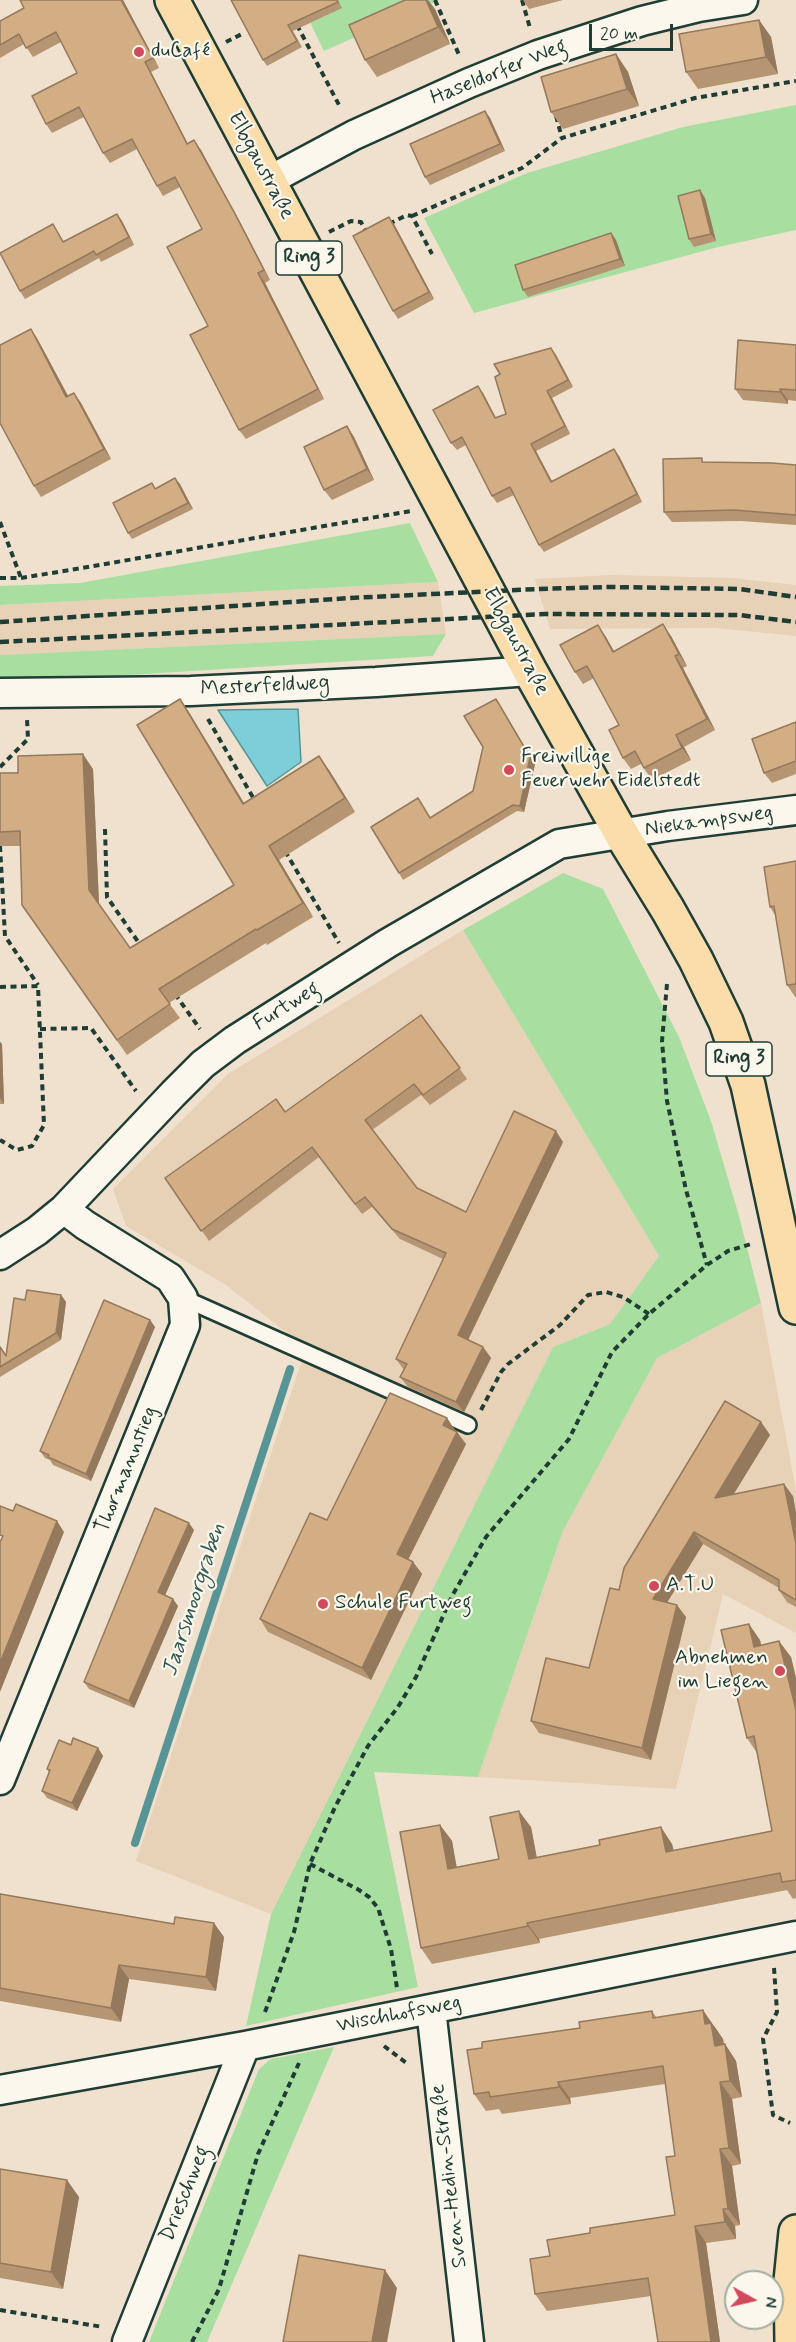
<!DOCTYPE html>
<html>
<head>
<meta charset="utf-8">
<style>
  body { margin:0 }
  #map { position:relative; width:796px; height:2342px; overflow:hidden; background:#efe1cd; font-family:Mynerve,sans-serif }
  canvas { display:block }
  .north { position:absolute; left:724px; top:2270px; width:60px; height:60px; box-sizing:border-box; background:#fbf7ec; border:2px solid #a3ada2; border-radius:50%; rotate:98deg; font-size:16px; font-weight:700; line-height:24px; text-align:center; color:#1f3d34 }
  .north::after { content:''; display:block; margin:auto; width:21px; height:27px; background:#d1495b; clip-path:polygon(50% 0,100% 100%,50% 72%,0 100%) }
  .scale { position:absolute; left:589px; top:24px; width:84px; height:27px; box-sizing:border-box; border:3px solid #1f3d34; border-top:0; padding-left:8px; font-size:18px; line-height:21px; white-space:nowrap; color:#1f3d34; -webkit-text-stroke:4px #fbf7ec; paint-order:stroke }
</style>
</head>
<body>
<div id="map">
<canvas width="796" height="2342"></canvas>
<div class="north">N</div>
<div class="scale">20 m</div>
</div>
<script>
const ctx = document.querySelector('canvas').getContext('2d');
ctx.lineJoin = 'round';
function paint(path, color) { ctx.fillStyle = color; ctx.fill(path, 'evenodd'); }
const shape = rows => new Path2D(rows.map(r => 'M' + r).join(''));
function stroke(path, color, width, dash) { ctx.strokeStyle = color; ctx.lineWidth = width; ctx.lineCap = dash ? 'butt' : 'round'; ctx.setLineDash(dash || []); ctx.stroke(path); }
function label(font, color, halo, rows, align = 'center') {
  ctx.font = font + ' Mynerve,sans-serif'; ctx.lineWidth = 4.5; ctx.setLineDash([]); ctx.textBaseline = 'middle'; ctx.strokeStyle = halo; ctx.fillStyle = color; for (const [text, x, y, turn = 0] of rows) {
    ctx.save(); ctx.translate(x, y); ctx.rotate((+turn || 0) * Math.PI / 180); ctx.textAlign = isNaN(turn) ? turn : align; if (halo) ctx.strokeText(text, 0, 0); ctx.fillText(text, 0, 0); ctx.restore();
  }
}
paint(shape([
  [612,575,732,578,796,585,796,636,715,628,550,629,535,579],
  [438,582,446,634,0,655,0,605],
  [463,930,659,1256,610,1324,553,1347,271,1914,136,1861,306,1348,226,1285,126,1226,113,1189,228,1074],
  [761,1303,796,1491,796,1633,723,1594,676,1789,478,1777,563,1531,657,1358]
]), '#e7d1b7');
paint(shape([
  [299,0,439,0,324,51],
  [796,105,796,230,718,247,474,313,424,218,527,173,683,127],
  [410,523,438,582,0,605,0,586,80,583],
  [446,634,433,656,0,683,0,655],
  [563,873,603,889,679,1037,711,1121,739,1216,761,1303,657,1358,563,1531,478,1777,374,1772,418,1987,246,2026,271,1914,553,1347,610,1324,659,1256,463,930],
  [334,2047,207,2342,149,2342,259,2069,271,2059]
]), '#a9dea1');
const water = shape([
  [298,709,301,762,267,786,218,710,298,709]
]);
paint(water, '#7dced8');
stroke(water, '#579496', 1.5);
stroke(shape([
  [135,1843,290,1369]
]), '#579496', 8);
const service = shape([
  [183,1298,468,1425]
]);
const minor = shape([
  [268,181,354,135,469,83,538,55,642,21,699,7,743,0],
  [0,693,191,691,376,682,530,671],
  [0,1255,37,1231,64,1209,173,1094,203,1064,235,1040,388,943,559,844,668,826,796,810],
  [0,1780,185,1325,183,1298,170,1278,85,1225,64,1209],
  [431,2009,469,2342],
  [0,2090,245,2046,796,1936],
  [127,2342,245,2046]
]);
const primary = shape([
  [172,0,530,671,622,835,668,910,696,960,726,1022,748,1085,796,1307],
  [792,2342,791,2281,796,2232]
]);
stroke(service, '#1f3d34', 20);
stroke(minor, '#1f3d34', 33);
stroke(primary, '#1f3d34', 38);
stroke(shape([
  [435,0,460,57],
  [522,0,530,28],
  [297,25,339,105],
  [226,42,244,33],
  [556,116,562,138],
  [412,216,522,168,562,138,695,98,796,81],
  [389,224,407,215,412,216,432,254],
  [329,232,351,221,361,222,367,233],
  [0,522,21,578],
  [0,578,21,578,82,568,411,511],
  [208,719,255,801],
  [0,767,28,739,27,719],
  [105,829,107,897,141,946],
  [0,846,5,936,38,985],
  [285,851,339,943],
  [667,984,662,1041,667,1101,686,1190,707,1265],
  [0,987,38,986,44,1125,32,1146,17,1150,0,1140],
  [175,994,200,1029],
  [40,1029,91,1028,136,1091],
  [481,1410,501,1372,508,1364,560,1325,588,1295,606,1292,623,1297,649,1314],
  [310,1864,359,1890,369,1897,378,1908,391,1949,397,1988],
  [774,1968,777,2012,763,2039,773,2115,790,2123],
  [265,2012,294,1932,310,1864,335,1807,368,1746,398,1707,416,1677,452,1596,486,1537,569,1439,612,1352,649,1314,707,1265,728,1251,751,1244],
  [384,2046,409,2065],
  [0,2310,103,2327],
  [192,2342,219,2289,258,2154,299,2063]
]), '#1f3d34', 4, [6, 4.5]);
stroke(service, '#fbf7ec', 15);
stroke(minor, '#fbf7ec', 28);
stroke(primary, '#faddab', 33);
stroke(shape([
  [0,622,350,598,538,589,610,587,740,589,796,597],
  [0,642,545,614,739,615,796,622]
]), '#1f3d34', 4.5, [9, 4.5]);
paint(shape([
  [20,0,123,0,159,68,151,72,188,144,201,150,240,222,270,280,265,283,324,399,246,439,239,430,208,326,202,229,180,187,163,196,157,186,137,149,110,163,103,153,84,117,52,133,46,124,77,73,61,42,33,57,24,44,0,58,0,21,24,8],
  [231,0,338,0,342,8,293,31,302,47,267,66,263,60],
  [523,0,563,0,529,9],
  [435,9,450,44,377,77,365,60],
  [759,20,771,37,778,74,698,89,686,72],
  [616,54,628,72,639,106,563,129,551,112],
  [485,111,490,118,505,151,430,185,425,177],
  [705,198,716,241,694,247,689,239],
  [117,214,122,221,134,245,101,262,99,258,25,299,20,291,58,232,64,242],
  [394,224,434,299,398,319,393,311],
  [611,233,616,240,625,266,528,297,523,290],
  [31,329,38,340,68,396,74,393,81,403,111,459,41,497,34,486],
  [796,345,796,401,788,400,788,404,743,400,735,389],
  [551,348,556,355,573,387,552,398,570,434,536,451,552,481,619,456,642,502,544,552,539,545,514,495,497,503,492,496,466,445,457,450,451,443,483,393,496,418,506,414],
  [347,426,354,437,374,480,332,500,324,490],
  [705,462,796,465,796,525,741,521,672,522,664,512],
  [175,478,193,509,132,539,128,533,152,483,156,489],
  [671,636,687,666,683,668,715,730,684,747,691,760,652,780,641,764,631,769,623,758,619,725,594,678,583,684,575,672,606,637,614,651],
  [180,699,190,714,244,803,329,770,355,812,279,860,313,917,267,945,266,943,169,1003,180,1018,127,1055,22,905,20,846,0,846,0,773,93,769,99,904,130,948,234,885],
  [496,699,535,764,524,812,517,811,403,880,399,873,418,798,430,818,473,791],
  [796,722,796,774,772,783,764,773],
  [796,861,796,998,787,985,775,915,770,907],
  [421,1015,467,1079,430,1105,421,1095,372,1130,417,1188,466,1212,563,1142,468,1340,483,1347,491,1358,464,1412,408,1387,400,1377,404,1370,396,1359,443,1259,400,1239,372,1207,362,1214,319,1157,209,1241,165,1178,285,1112],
  [0,1042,2,1044,4,1104,0,1104],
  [61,1295,66,1302,61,1340,0,1377,0,1346,6,1355,25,1300],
  [150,1320,155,1327,91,1481,53,1465,50,1460,45,1458,40,1451],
  [447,1418,455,1431,466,1444,408,1559,413,1562,422,1574,371,1680,268,1632,260,1619,327,1520],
  [761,1422,770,1435,733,1494,793,1496,796,1513,796,1607,787,1602,779,1590,779,1588,703,1544,667,1602,686,1617,651,1760,539,1733,531,1721,589,1668,619,1590],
  [194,1530,165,1595,178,1606,134,1708,89,1689,84,1682],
  [760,1640,761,1645,791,1657,796,1678,796,1898,793,1899,787,1890,539,1939,540,1943,432,1964,421,1948,440,1825,452,1841,456,1867,499,1859,531,1827,537,1858,672,1844,674,1851,772,1831,757,1753,747,1738],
  [71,1745,98,1748,103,1756,77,1811,47,1798,42,1791,49,1772,47,1769],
  [0,1894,174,1924,224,1937,216,1991,129,1979,121,2022,0,2001],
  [652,2011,656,2017,715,2027,723,2039,724,2044,725,2044,736,2061,742,2097,732,2099,741,2164,732,2166,740,2225,735,2226,736,2239,706,2243,720,2342,658,2342,651,2296,547,2311,535,2294,550,2256,590,2233,675,2215,675,2156,665,2084,570,2098,571,2104,502,2114,499,2109,486,2111,474,2094,482,2048,580,2028],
  [0,2169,79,2197,63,2289,0,2278]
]), '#b59572');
paint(shape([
  [121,0,123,0,159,68,153,58],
  [426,0,428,0,435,9,450,44,438,27],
  [759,20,771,37,778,74,766,57],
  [616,54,628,72,639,106,627,89],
  [145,62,151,72,193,154,187,144],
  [485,111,490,118,505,151,500,144],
  [194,140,201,150,240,222,270,280,264,270],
  [700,190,705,198,716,241,711,234],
  [117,214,122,221,134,245,129,237],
  [389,217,394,224,434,299,429,292],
  [611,233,616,240,625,266,620,259],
  [258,273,265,283,324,399,318,389],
  [31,329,38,340,74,407,66,397],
  [551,348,556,355,573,387,568,380],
  [478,386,483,393,500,426,495,418],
  [780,389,788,400,788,404,780,392],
  [547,391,552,398,570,434,565,426],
  [74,393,81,403,111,459,104,449],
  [347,426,354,437,374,480,367,469],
  [531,444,536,451,556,489,551,482],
  [614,449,619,456,642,502,637,494],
  [175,478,180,484,193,509,188,503],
  [663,624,671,636,687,666,679,654],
  [598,625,606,637,621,664,613,652],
  [675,656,683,668,715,730,707,719],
  [180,699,190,714,253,818,243,804],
  [496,699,535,764,524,812,520,806],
  [676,735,684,747,691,760,682,748],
  [83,754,93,769,99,904,89,890],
  [319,756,329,770,355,812,345,798],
  [269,846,279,860,313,917,303,903],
  [0,1042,2,1044,4,1104,0,1098],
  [556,1131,563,1142,465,1346,458,1335],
  [61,1295,66,1302,61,1340,56,1333],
  [150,1320,155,1327,91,1481,86,1474],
  [483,1347,491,1358,464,1412,456,1402],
  [447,1418,455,1430,452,1437,443,1425],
  [761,1422,770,1435,724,1510,715,1498],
  [457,1432,466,1444,405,1566,397,1554],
  [784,1484,793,1496,796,1513,796,1544],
  [57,1521,64,1532,0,1692,0,1663],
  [189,1523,194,1530,163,1600,158,1592],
  [694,1532,703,1544,662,1611,653,1599],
  [413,1562,422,1574,371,1680,362,1668],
  [173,1599,178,1606,134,1708,129,1701],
  [677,1605,686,1617,651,1760,642,1748],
  [749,1624,760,1640,765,1663,754,1647],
  [779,1641,791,1657,796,1678,796,1710],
  [98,1748,103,1756,77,1811,72,1803],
  [519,1811,531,1827,540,1876,529,1859],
  [440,1825,452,1841,460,1885,448,1869],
  [661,1827,672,1844,677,1868,666,1852],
  [214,1923,224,1937,216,1991,206,1977],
  [527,1923,539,1939,540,1943,528,1926],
  [119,1965,129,1979,121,2022,111,2008],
  [703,2010,723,2039,726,2062,715,2046,705,2024],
  [725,2044,736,2061,742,2097,730,2081],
  [558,2082,570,2098,571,2104,559,2087],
  [720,2082,732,2099,741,2164,729,2148],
  [720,2149,732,2166,740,2225,728,2209],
  [67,2180,79,2197,63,2289,51,2272],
  [723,2209,735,2226,736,2239,725,2222],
  [695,2226,706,2243,720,2342,711,2342],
  [385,2270,397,2288,387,2342,372,2342]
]), '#94795c');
const building = shape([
  [20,0,121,0,153,58,145,62,187,144,194,140,234,212,264,270,258,273,318,389,239,430,190,335,208,326,167,247,202,229,175,177,157,186,132,139,103,153,79,107,46,124,32,96,77,73,56,32,26,48,19,34,0,45,0,21,24,8,20,0],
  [231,0,337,0,338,2,288,25,297,41,263,60,231,0],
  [405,0,426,0,438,27,365,60,349,25,405,0],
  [759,20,766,57,686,72,679,34,759,20],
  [616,54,627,89,551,112,541,77,616,54],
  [485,111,500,144,425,177,410,144,485,111],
  [700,190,711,234,689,239,678,196,700,190],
  [117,214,129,237,96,255,94,251,20,291,0,253,53,224,63,242,117,214],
  [389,217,429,292,393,311,353,236,389,217],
  [611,233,620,259,523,290,515,265,611,233],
  [31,329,66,397,74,393,104,449,34,486,0,423,0,345,31,329],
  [738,340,796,345,796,390,780,389,780,392,735,389,738,340],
  [551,348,568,380,547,391,565,426,531,444,551,482,614,449,637,494,539,545,510,487,492,496,462,437,451,443,433,410,478,386,495,418,506,414,495,377,500,374,494,364,551,348],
  [347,426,367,469,324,490,304,447,347,426],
  [702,458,702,462,772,463,796,465,796,515,734,510,664,512,663,459,702,458],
  [175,478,188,503,128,533,113,503,152,483,155,489,175,478],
  [663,624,679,654,675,656,707,719,676,735,682,748,644,768,635,751,623,758,609,730,619,725,587,666,575,672,560,645,598,625,613,652,663,624],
  [180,699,243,804,319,756,345,798,269,846,303,903,257,930,256,929,159,989,170,1004,117,1040,22,905,20,831,0,832,0,773,18,773,18,756,83,754,89,890,130,948,234,885,137,725,180,699],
  [496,699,530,757,520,806,513,805,399,873,371,827,418,798,430,818,473,791,483,747,464,716,496,699],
  [796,722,796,761,764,773,752,739,796,722],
  [796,861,796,984,787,985,774,906,770,907,764,867,796,861],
  [421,1015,460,1068,423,1095,414,1084,365,1120,417,1188,466,1212,514,1111,556,1131,458,1335,483,1347,456,1402,400,1377,407,1364,396,1359,446,1253,392,1229,365,1197,355,1204,312,1147,201,1231,165,1178,276,1099,285,1112,421,1015],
  [27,1290,61,1295,56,1333,0,1367,0,1347,6,1356,14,1298,25,1300,27,1290],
  [104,1300,150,1320,86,1474,48,1457,49,1455,40,1451,104,1300],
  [390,1393,447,1418,443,1425,457,1432,397,1554,413,1562,362,1668,260,1619,310,1513,327,1520,390,1393],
  [725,1401,761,1422,715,1498,784,1484,796,1544,796,1600,779,1590,779,1580,694,1532,653,1599,677,1605,642,1748,531,1721,546,1658,589,1668,610,1588,619,1590,624,1568,725,1401],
  [16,1504,57,1521,0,1663,0,1542,3,1536,0,1535,0,1506,13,1511,16,1504],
  [155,1508,189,1523,158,1592,173,1599,129,1701,84,1682,155,1508],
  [749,1624,754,1647,779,1641,796,1710,796,1880,782,1882,780,1873,527,1923,528,1926,421,1948,400,1832,440,1825,448,1869,499,1859,490,1817,519,1811,529,1859,600,1845,599,1840,661,1827,666,1852,772,1831,754,1736,747,1738,721,1630,749,1624],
  [73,1738,98,1748,72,1803,42,1791,50,1770,47,1769,59,1740,71,1745,73,1738],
  [0,1894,174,1924,175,1917,214,1923,206,1977,119,1965,111,2008,0,1988,0,1894],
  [703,2010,705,2024,711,2023,715,2046,725,2044,730,2081,720,2082,729,2148,720,2149,728,2209,723,2209,725,2222,695,2226,711,2342,658,2342,648,2278,535,2294,530,2259,550,2256,547,2240,590,2233,590,2228,675,2215,666,2157,675,2156,663,2066,558,2082,559,2087,490,2097,489,2092,474,2094,467,2050,482,2048,482,2042,580,2028,579,2022,652,2011,653,2018,703,2010],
  [0,2169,67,2180,51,2272,0,2263,0,2169],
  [299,2255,385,2270,372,2342,283,2342,299,2255]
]);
paint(building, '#d3ad84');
stroke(building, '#94795c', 1.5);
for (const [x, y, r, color] of [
  [139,52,6,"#d1495b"],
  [509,770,6,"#d1495b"],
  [654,1586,6,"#d1495b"],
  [323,1604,6,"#d1495b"],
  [780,1671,6,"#d1495b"]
]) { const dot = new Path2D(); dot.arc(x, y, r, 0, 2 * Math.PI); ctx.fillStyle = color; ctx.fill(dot); stroke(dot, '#fbf7ec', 2); }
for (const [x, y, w] of [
  [309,258,66],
  [739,1059,66]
]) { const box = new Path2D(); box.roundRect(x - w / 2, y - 17, w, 34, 4.5); ctx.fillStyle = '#fbf7ec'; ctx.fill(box); stroke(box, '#1f3d34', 1.5); }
label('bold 20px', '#1f3d34', null, [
  ["Ring 3",309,258],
  ["Ring 3",739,1059]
]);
label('21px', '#1f3d34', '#fbf7ec', [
  ["duCafé",151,52],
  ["Freiwillige",521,758],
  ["Feuerwehr Eidelstedt",521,782],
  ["A.T.U",666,1586],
  ["Schule Furtweg",335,1604],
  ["Abnehmen",768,1659,"right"],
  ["im Liegen",768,1683,"right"]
], 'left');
label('21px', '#1f3d34', '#fbf7ec', [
  ["Haseldorfer Weg",499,73,-22],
  ["Elbgaustraße",260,166,62],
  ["Elbgaustraße",515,642,62],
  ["Mesterfeldweg",265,687,-3],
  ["Niekampsweg",709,822,-8],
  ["Furtweg",287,1007,-32],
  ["Thormannstieg",127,1470,-68],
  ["Wischhofsweg",399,2015,-11],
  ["Sven-Hedin-Straße",450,2176,-97],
  ["Drieschweg",186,2194,-68]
]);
label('italic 22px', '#325a55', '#fbf7ec', [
  ["Jaarsmoorgraben",195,1600,-72]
]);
</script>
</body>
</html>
